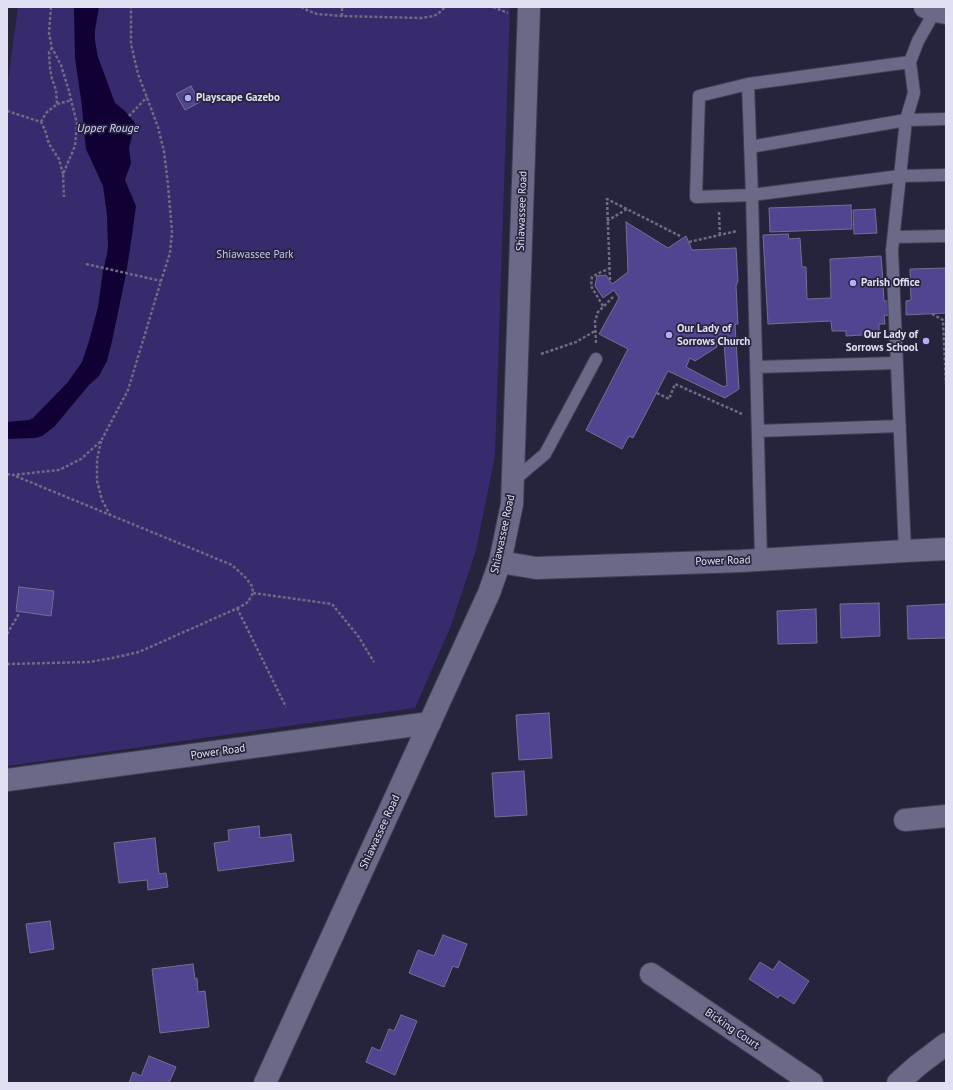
<!DOCTYPE html>
<html>
<head>
<meta charset="utf-8">
<style>
  body { margin:0 }
  #map { position:relative; width:953px; height:1090px; overflow:hidden; background:#26233d; font-family:"PT Sans",sans-serif }
  canvas { display:block }
  .frame { position:absolute; inset:0; border:8px solid #e1e0f2; pointer-events:none }
</style>
</head>
<body>
<div id="map">
<canvas width="953" height="1090"></canvas>
<div class="frame"></div>
</div>
<script>
const ctx = document.querySelector('canvas').getContext('2d');
ctx.lineJoin = 'round';
function paint(path, color) { ctx.fillStyle = color; ctx.fill(path, 'evenodd'); }
const shape = rows => new Path2D(rows.map(r => 'M' + r).join(''));
function stroke(path, color, width, dash) { ctx.strokeStyle = color; ctx.lineWidth = width; ctx.lineCap = dash ? 'butt' : 'round'; ctx.setLineDash(dash || []); ctx.stroke(path); }
function label(font, color, halo, rows, align = 'center') {
  ctx.font = font + ' "PT Sans",sans-serif'; ctx.lineWidth = 3.5; ctx.setLineDash([]); ctx.textBaseline = 'middle'; ctx.strokeStyle = halo; ctx.fillStyle = color; for (const [text, x, y, turn = 0] of rows) {
    ctx.save(); ctx.translate(x, y); ctx.rotate((+turn || 0) * Math.PI / 180); ctx.textAlign = isNaN(turn) ? turn : align; if (halo) ctx.strokeText(text, 0, 0); ctx.fillText(text, 0, 0); ctx.restore();
  }
}
paint(shape([
  [18,7,510,7,495,456,476,550,450,628,415,708,7,766,7,88]
]), '#372a6d');
paint(shape([
  [74,7,99,7,95,30,95,41,98,57,115,103,125,111,135,123,129,148,131,163,125,180,136,206,131,242,126,274,112,341,107,361,99,376,89,385,54,427,42,436,35,438,7,439,7,422,29,420,33,418,68,382,82,362,89,341,98,307,103,271,107,254,108,245,107,215,103,186,86,149,84,132,82,106,75,58]
]), '#100034');
const building = shape([
  [191,86,200,102,185,110,176,94,191,86],
  [851,205,852,229,770,232,769,208,851,205],
  [875,209,877,233,854,234,853,210,875,209],
  [626,222,668,248,686,236,692,250,736,248,738,281,736,286,738,324,735,324,739,389,725,398,668,371,633,438,629,436,622,449,586,430,628,349,599,334,619,298,614,290,603,298,595,286,597,276,606,275,612,284,628,272,626,222],
  [716,342,724,342,727,385,724,387,686,367,690,358,695,361,717,347,716,342],
  [788,234,789,239,800,238,802,267,806,267,807,299,831,298,830,259,881,256,883,281,876,281,876,286,883,285,884,301,889,301,890,315,884,316,885,324,879,324,879,334,846,336,846,331,832,331,831,321,768,324,763,235,788,234],
  [946,268,946,313,906,315,906,301,911,300,910,269,946,268],
  [19,587,54,591,51,616,16,611,19,587],
  [879,603,880,636,841,638,840,604,879,603],
  [946,604,946,638,908,639,907,606,946,604],
  [816,609,817,643,778,644,777,611,816,609],
  [549,713,552,758,519,760,516,715,549,713],
  [524,771,527,815,495,817,492,773,524,771],
  [259,826,260,838,291,834,294,861,218,871,214,843,229,841,228,830,259,826],
  [155,838,159,874,166,873,168,887,148,890,147,880,119,883,114,843,155,838],
  [50,921,54,949,30,953,26,924,50,921],
  [443,935,467,944,458,968,453,966,444,987,409,973,418,950,434,956,443,935],
  [779,961,809,981,794,1004,780,995,778,998,749,979,760,962,773,970,779,961],
  [193,964,195,979,197,978,198,992,205,991,209,1027,160,1033,152,969,193,964],
  [401,1015,417,1021,395,1075,366,1062,372,1047,380,1051,389,1029,394,1031,401,1015],
  [149,1056,176,1067,169,1083,129,1083,133,1072,141,1076,149,1056]
]);
paint(building, '#514591');
stroke(building, '#72708f', 1);
const service = shape([
  [748,84,699,96,696,197,752,195,900,176,946,175],
  [750,147,906,120,946,119],
  [894,237,946,236],
  [756,367,897,363],
  [758,431,900,426],
  [513,481,545,454,596,359],
  [905,551,892,250,906,120,914,93,910,62,918,41,935,11],
  [761,560,752,195,748,84,910,62]
]);
const minor = shape([
  [925,7,935,11,946,13],
  [500,562,536,568,741,561,905,551,946,549],
  [905,820,946,816],
  [651,974,812,1083],
  [898,1083,917,1066,946,1044]
]);
const tertiary = shape([
  [7,780,430,723],
  [265,1083,489,593,500,562,512,504,529,7]
]);
stroke(service, '#413f55', 14);
stroke(minor, '#413f55', 24);
stroke(tertiary, '#413f55', 24);
stroke(shape([
  [51,7,50,19,49,33,52,48,61,65,69,91,77,124,75,146,63,174,64,197],
  [301,7,309,11,317,14,342,16,421,18,434,16,440,12,445,7],
  [493,7,508,13],
  [342,16,342,7],
  [57,104,72,100],
  [7,111,41,122,45,130,49,144,59,159,63,174],
  [129,116,147,97],
  [41,122,46,113,57,104,56,90,52,79,50,68,49,52,52,48],
  [719,212,720,235],
  [607,221,627,209],
  [689,242,737,231],
  [86,264,161,281],
  [610,280,607,199,680,236],
  [603,306,591,286,592,277,601,272,609,269],
  [932,314,943,320,946,384],
  [596,343,595,321,598,312,613,297],
  [541,354,576,342,595,331],
  [657,393,669,399,675,384,742,414],
  [101,441,97,460,97,481,102,500,110,515],
  [7,474,12,475,59,470,81,459,101,441,128,390,161,281,170,253,172,232,168,185,164,151,158,127,138,74,131,44,131,7],
  [253,593,332,604,358,636,374,662],
  [237,608,286,707],
  [7,634,20,612],
  [7,664,89,662,112,658,139,652,240,607,248,602,253,593,252,586,246,578,232,565,13,475]
]), '#6e6b82', 2.5, [3, 2]);
stroke(service, '#6b6988', 12);
stroke(minor, '#6b6988', 22);
stroke(tertiary, '#6b6988', 22);
for (const [x, y, r, color] of [
  [188,98,4,"#b3adf9"],
  [853,283,4,"#b3adf9"],
  [669,335,4,"#b3adf9"],
  [926,341,4,"#b3adf9"]
]) { const dot = new Path2D(); dot.arc(x, y, r, 0, 2 * Math.PI); ctx.fillStyle = color; ctx.fill(dot); stroke(dot, '#26233d', 1.5); }
label('bold 11px', '#e1e0f2', '#26233d', [
  ["Playscape Gazebo",196,98],
  ["Parish Office",861,283],
  ["Our Lady of",677,329],
  ["Sorrows Church",677,342],
  ["Our Lady of",918,335,"right"],
  ["Sorrows School",918,348,"right"]
], 'left');
label('11px', '#e1e0f2', '#26233d', [
  ["Shiawassee Road",522,211,-88],
  ["Shiawassee Road",503,534,-78],
  ["Power Road",723,561,-2],
  ["Power Road",218,752,-8],
  ["Shiawassee Road",380,832,-65],
  ["Bicking Court",732,1029,34]
]);
label('11px', '#c8c5f1', '#26233d', [
  ["Shiawassee Park",255,255]
]);
label('italic 12px', '#d5d2fe', '#26233d', [
  ["Upper Rouge",108,129]
]);
</script>
</body>
</html>
